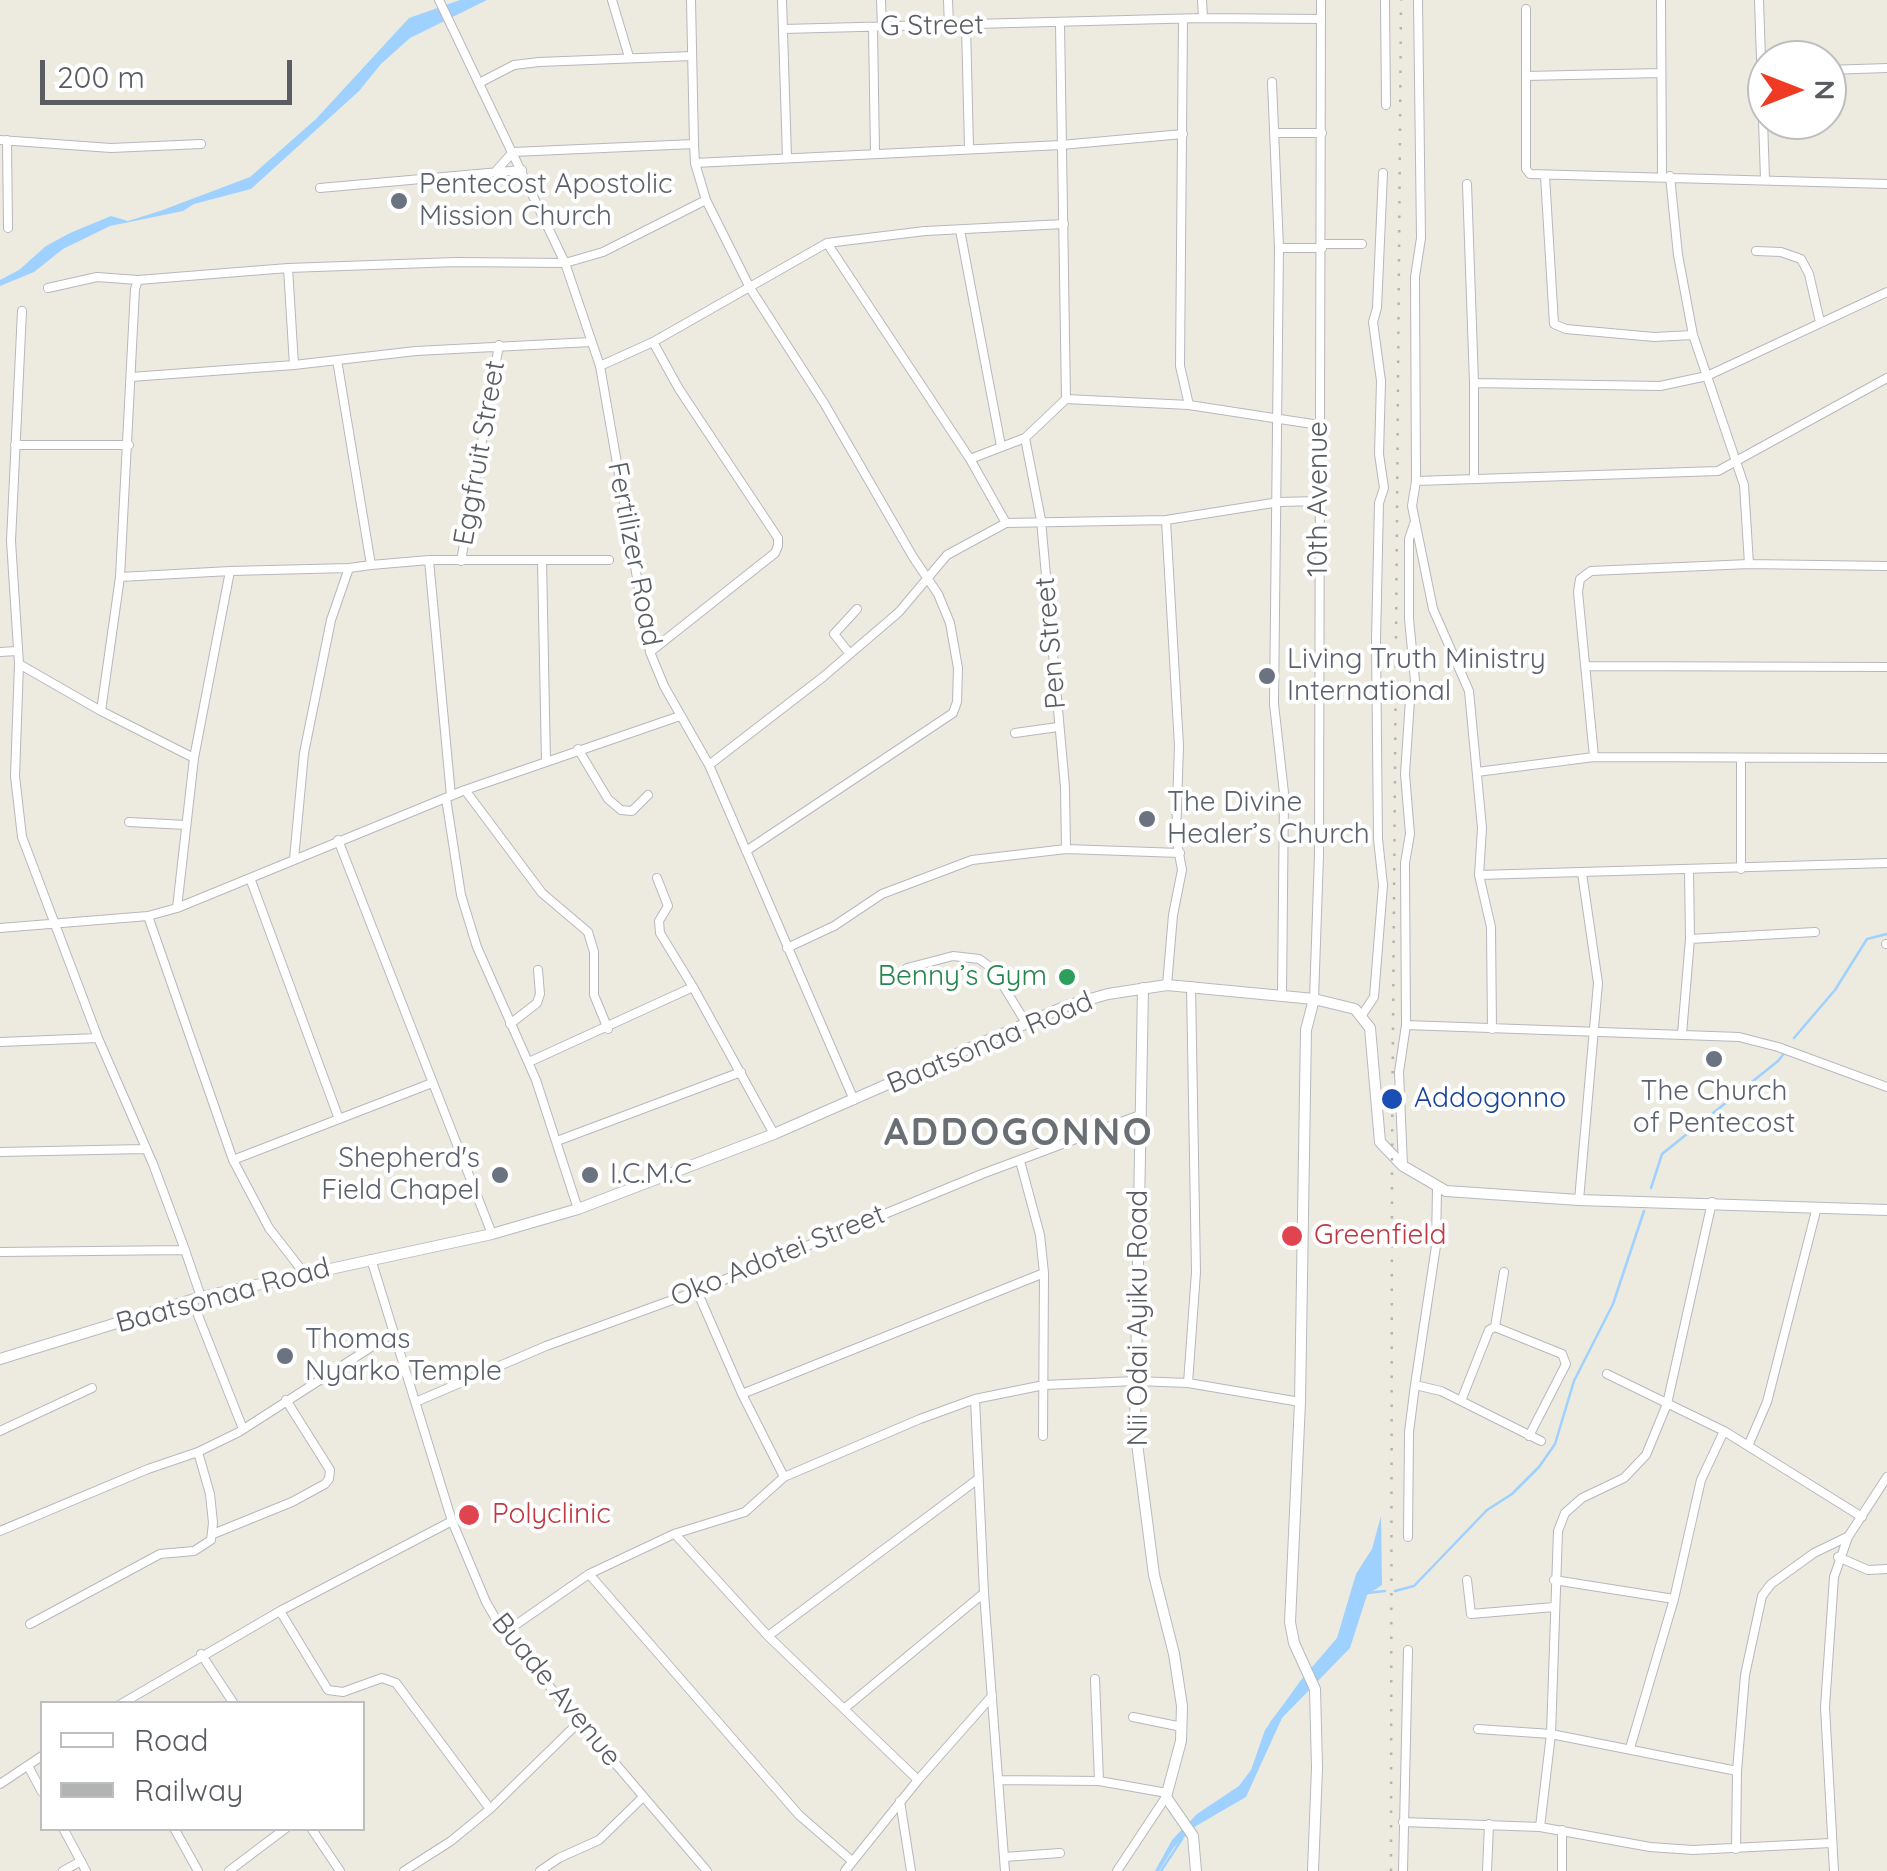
<!DOCTYPE html>
<html>
<head>
<meta charset="utf-8">
<style>
  body { margin:0 }
  #map { position:relative; width:1887px; height:1871px; overflow:hidden; background:#edeae0; font-family:Quicksand,sans-serif }
  canvas { display:block }
  .legend { position:absolute; left:40px; top:1701px; width:325px; height:130px; box-sizing:border-box; background:#fff; border:2px solid #bdbec0; margin:0; padding:12px 18px; list-style:none; font-size:30px; color:#595d62 }
  .legend li { display:flex; align-items:center; gap:20px; height:50px }
  .legend b { width:50px; border:2px solid #bdbec0 }
  .north { position:absolute; left:1747px; top:40px; width:100px; height:100px; box-sizing:border-box; background:#fff; border:2px solid #bdbec0; border-radius:50%; rotate:90deg; font-size:28px; font-weight:700; line-height:40px; text-align:center; color:#595d62 }
  .north::after { content:''; display:block; margin:auto; width:35px; height:45px; background:#ef3b24; clip-path:polygon(50% 0,100% 100%,50% 72%,0 100%) }
  .scale { position:absolute; left:40px; top:60px; width:252px; height:45px; box-sizing:border-box; border:5px solid #595d62; border-top:0; padding-left:12px; font-size:30px; line-height:35px; white-space:nowrap; color:#595d62; -webkit-text-stroke:8px #fff; paint-order:stroke }
</style>
</head>
<body>
<div id="map">
<canvas width="1887" height="1871"></canvas>
<ul class="legend">
<li><b style="height:12px;background:#fff"></b>Road</li>
<li><b style="height:12px;background:#b2b3b3"></b>Railway</li>
</ul>
<div class="north">N</div>
<div class="scale">200 m</div>
</div>
<script>
const ctx = document.querySelector('canvas').getContext('2d');
ctx.lineJoin = 'round';
function paint(path, color) { ctx.fillStyle = color; ctx.fill(path, 'evenodd'); }
const shape = rows => new Path2D(rows.map(r => 'M' + r).join(''));
function stroke(path, color, width, dash) { ctx.strokeStyle = color; ctx.lineWidth = width; ctx.lineCap = dash ? 'butt' : 'round'; ctx.setLineDash(dash || []); ctx.stroke(path); }
function label(font, color, halo, rows, align = 'center') {
  ctx.font = font + ' Quicksand,sans-serif'; ctx.lineWidth = 8; ctx.setLineDash([]); ctx.textBaseline = 'middle'; ctx.strokeStyle = halo; ctx.fillStyle = color; for (const [text, x, y, turn = 0] of rows) {
    ctx.save(); ctx.translate(x, y); ctx.rotate((+turn || 0) * Math.PI / 180); ctx.textAlign = isNaN(turn) ? turn : align; if (halo) ctx.strokeText(text, 0, 0); ctx.fillText(text, 0, 0); ctx.restore();
  }
}
paint(shape([
  [460,0,487,0,410,38,381,64,359,91,251,189,194,204,183,211,110,226,63,249,34,272,0,286,0,280,19,270,46,246,70,233,111,216,128,221,160,211,250,177,316,119,409,18],
  [1381,1516,1382,1585,1367,1595,1350,1648,1282,1718,1246,1797,1196,1826,1174,1847,1159,1871,1155,1871,1172,1840,1197,1814,1239,1786,1251,1770,1265,1730,1301,1680,1337,1638,1356,1574,1372,1549]
]), '#9ed1ff');
stroke(shape([
  [1794,1038,1835,990,1867,939,1887,934],
  [1651,1188,1662,1154,1778,1061,1786,1051],
  [1395,1591,1414,1586,1487,1510,1512,1494,1539,1467,1555,1444,1574,1381,1613,1304,1644,1211],
  [1367,1593,1385,1591],
  [1271,1723,1284,1706],
  [1161,1871,1182,1839]
]), '#9ed1ff', 2.5);
const street = shape([
  [439,0,565,263,600,366,650,652,664,686,709,765,854,1100],
  [612,0,629,57],
  [691,0,694,144],
  [782,0,787,157],
  [881,0,882,27],
  [948,0,949,26],
  [1202,0,1203,18],
  [1385,0,1386,105],
  [1418,0,1421,238,1415,277,1416,481,1412,506,1433,609,1469,691,1482,828,1479,875,1491,927,1492,1029],
  [1661,0,1662,176],
  [1759,0,1765,179],
  [1526,9,1526,169,1530,174,1887,184],
  [1183,19,1180,366,1189,405,1319,425],
  [966,26,969,147],
  [873,28,875,153],
  [783,29,1203,18,1321,19],
  [1827,70,1887,68],
  [1526,76,1661,73],
  [1272,82,1279,248,1274,704,1284,793,1282,995],
  [479,83,514,65,539,62,692,56],
  [1276,133,1322,133],
  [0,140,111,148,201,144],
  [7,140,8,228],
  [695,163,1061,145,1183,134],
  [495,172,513,152,694,144,695,163,706,200,750,288,824,403,913,557,938,594,950,623,958,668,957,702,953,713,746,851],
  [1545,176,1554,324,1566,329,1654,337,1693,335],
  [1670,176,1678,255,1693,335,1744,485,1749,564],
  [1467,184,1474,383,1474,479],
  [320,188,522,170],
  [960,230,1001,446],
  [827,243,970,459,1006,523],
  [1322,244,1362,244],
  [1279,248,1322,248],
  [1756,251,1781,252,1801,259,1809,274,1820,322],
  [48,288,97,277,138,280],
  [22,311,11,541,19,664,15,776,22,837,98,1038,153,1164,185,1250],
  [591,342,416,351,294,365,288,268,456,262,565,263,603,252,706,200],
  [337,360,371,565,429,560,609,560],
  [600,366,653,342,827,243,925,231,1064,224],
  [131,377,294,365],
  [1474,383,1660,386,1707,376,1887,292],
  [1066,399,1189,405],
  [1025,438,1041,520,1065,787,1066,849],
  [15,445,129,445],
  [970,459,1025,438,1066,399,1060,24],
  [1416,481,1718,471,1887,378],
  [1166,520,1179,746,1176,837,1182,870,1173,915,1167,985],
  [429,560,451,796],
  [542,560,546,762],
  [461,561,499,345],
  [120,577,230,571],
  [0,652,17,651],
  [650,652,775,553,778,546,778,538,679,389,653,342],
  [850,654,834,634,857,609],
  [19,664,101,711,194,758],
  [1587,666,1887,667],
  [101,711,120,577,135,289,138,280,288,268],
  [1015,733,1058,727],
  [578,749,608,799,621,810,632,811,648,795],
  [1594,757,1578,592,1580,579,1591,571,1749,564,1887,566],
  [709,765,823,677,899,612,947,555,1006,523,1166,520,1279,502,1320,501],
  [1477,772,1594,757,1887,758],
  [465,790,542,893,588,932,594,952,594,995,608,1029],
  [446,798,461,895,477,947,536,1080,578,1209],
  [129,822,186,825],
  [338,840,492,1234],
  [294,859,304,753,331,620,349,568,371,565],
  [1741,869,1741,760],
  [1479,875,1887,863],
  [250,878,339,1119],
  [657,878,668,906,659,921,660,933,693,987,774,1134],
  [177,908,194,758,230,571,349,568],
  [148,916,233,1160,269,1228,304,1273],
  [0,928,148,916,177,908,465,790,680,716],
  [1690,939,1815,932],
  [1886,944,1887,944],
  [787,948,834,926,882,894,972,860,1066,849,1180,853],
  [907,968,953,956,979,959,993,969,1026,1023],
  [1314,999,1319,855,1321,0],
  [1362,1015,1374,997,1383,885,1378,839,1376,641,1379,503,1384,488,1379,454,1381,381,1373,322,1377,308,1383,173],
  [510,1024,537,1003,540,994,538,970],
  [1406,1025,1739,1037,1778,1047,1887,1087],
  [1682,1034,1690,939,1689,871],
  [0,1042,98,1038],
  [529,1062,693,987],
  [557,1141,741,1072],
  [0,1152,144,1149],
  [233,1160,432,1083],
  [1020,1161,1040,1235,1044,1273,1043,1436],
  [1403,1166,1399,1072,1406,1025,1405,863,1410,834,1405,774,1410,700,1415,681,1409,619,1409,539,1414,524],
  [1437,1188,1436,1246,1415,1385,1441,1391,1541,1441],
  [1579,1200,1598,983,1582,873],
  [0,1252,185,1250,201,1297],
  [371,1259,452,1521,486,1602,504,1633,707,1871],
  [697,1291,742,1394,784,1477],
  [192,1300,243,1429],
  [1495,1327,1504,1272],
  [1607,1374,1724,1431,1862,1517],
  [1188,1383,1196,1272,1191,986],
  [742,1394,1044,1273],
  [975,1399,984,1593,1005,1871],
  [418,1401,546,1346,697,1291,982,1174,1140,1115],
  [1461,1401,1489,1330,1495,1327,1562,1354,1566,1364,1529,1436],
  [0,1431,92,1388],
  [1748,1446,1767,1402,1817,1207],
  [0,1531,148,1469,198,1452,239,1432,393,1333],
  [213,1534,292,1502,325,1484,329,1479,330,1470,286,1400],
  [675,1534,768,1636,918,1780],
  [1408,1537,1409,1432,1415,1385],
  [1838,1557,1868,1570,1887,1569],
  [589,1574,799,1815,852,1861],
  [1467,1580,1471,1614,1554,1607],
  [1554,1580,1674,1599],
  [280,1611,328,1690,343,1692,382,1678,396,1683,490,1809],
  [30,1624,160,1554,194,1551,211,1540,213,1523,210,1494,198,1452],
  [504,1633,589,1574,674,1534,745,1512,784,1477,920,1419,975,1399,1044,1385,1136,1381,1188,1383,1300,1402],
  [768,1636,978,1479],
  [201,1654,234,1704],
  [1095,1679,1099,1781],
  [121,1704,280,1611,452,1521],
  [845,1708,984,1593],
  [1133,1717,1182,1727],
  [1478,1729,1551,1734,1737,1771],
  [1630,1748,1674,1599,1701,1480,1724,1431],
  [28,1766,42,1792],
  [998,1780,1099,1781,1167,1793],
  [0,1784,42,1756],
  [900,1801,911,1871],
  [1403,1822,1540,1827,1650,1847,1693,1850,1831,1843],
  [1540,1827,1551,1734,1558,1531,1565,1513,1582,1498,1624,1478,1646,1455,1667,1404,1712,1202],
  [63,1828,86,1871],
  [174,1828,198,1871],
  [311,1828,340,1871],
  [1736,1849,1737,1771,1745,1675,1762,1596,1771,1584,1814,1553,1847,1537],
  [1004,1857,1060,1853],
  [63,1871,81,1861],
  [229,1871,286,1828],
  [404,1871,451,1841,490,1809,579,1722],
  [540,1871,559,1858,599,1840,643,1797],
  [845,1871,918,1780,992,1696],
  [1117,1871,1166,1797],
  [1403,1871,1408,1650],
  [1487,1871,1489,1824],
  [1562,1871,1562,1830],
  [1834,1871,1825,1707,1834,1577,1848,1537,1887,1477]
]);
const secondary = shape([
  [1143,988,1135,1428,1154,1575,1174,1654,1182,1706,1181,1741,1166,1797,1193,1836,1196,1871],
  [0,1359,201,1297,492,1234,578,1209,774,1134,1066,1006,1108,994,1167,985,1314,999,1355,1009,1370,1028,1380,1142,1403,1166,1446,1191,1579,1200,1887,1210],
  [1313,1871,1317,1768,1315,1689,1294,1643,1290,1622,1300,1402,1306,1030,1314,999]
]);
stroke(street, '#b6b8be', 10);
stroke(secondary, '#b6bac0', 12);
stroke(street, '#fff', 8);
stroke(secondary, '#fff', 10);
stroke(shape([
  [1391,1871,1392,1155,1401,0]
]), '#b2b3b3', 2.5, [2.5, 12]);
for (const [x, y, r, color] of [
  [399,201,10,"#6b7280"],
  [1267,676,10,"#6b7280"],
  [1147,819,10,"#6b7280"],
  [1067,977,10,"#2e9e5b"],
  [1714,1059,10,"#6b7280"],
  [1392,1099,12,"#1a4fb4"],
  [500,1175,10,"#6b7280"],
  [590,1175,10,"#6b7280"],
  [1292,1236,12,"#e0444e"],
  [285,1356,10,"#6b7280"],
  [469,1515,12,"#e0444e"]
]) { const dot = new Path2D(); dot.arc(x, y, r, 0, 2 * Math.PI); ctx.fillStyle = color; ctx.fill(dot); stroke(dot, '#fff', 4); }
label('28px', '#595d62', '#fff', [
  ["G Street",932,26,-1],
  ["Eggfruit Street",480,453,-80],
  ["10th Avenue",1319,499,-90],
  ["Fertilizer Road",634,554,79],
  ["Pen Street",1051,643,-95],
  ["Baatsonaa Road",990,1043,-23],
  ["Oko Adotei Street",778,1256,-22],
  ["Baatsonaa Road",223,1296,-15],
  ["Nii Odai Ayiku Road",1139,1318,-90],
  ["Buade Avenue",556,1690,51]
]);
label('28px', '#5b616d', '#fff', [
  ["Pentecost Apostolic",419,185],
  ["Mission Church",419,217],
  ["Living Truth Ministry",1287,660],
  ["International",1287,692],
  ["The Divine",1167,803],
  ["Healer’s Church",1167,835],
  ["The Church",1714,1092,"center"],
  ["of Pentecost",1714,1124,"center"],
  ["Shepherd's",480,1159,"right"],
  ["Field Chapel",480,1191,"right"],
  ["I.C.M.C",610,1175],
  ["Thomas",305,1340],
  ["Nyarko Temple",305,1372]
], 'left');
label('28px', '#27864d', '#fff', [
  ["Benny’s Gym",1047,977]
], 'right');
label('28px', '#164399', '#fff', [
  ["Addogonno",1414,1099]
], 'left');
label('28px', '#be3a42', '#fff', [
  ["Greenfield",1314,1236],
  ["Polyclinic",492,1515]
], 'left');
ctx.letterSpacing = '2.5px';
label('bold 38px', '#6a6f74', '#fff', [
  ["ADDOGONNO",1019,1134]
]);
ctx.letterSpacing = '0px';
</script>
</body>
</html>
